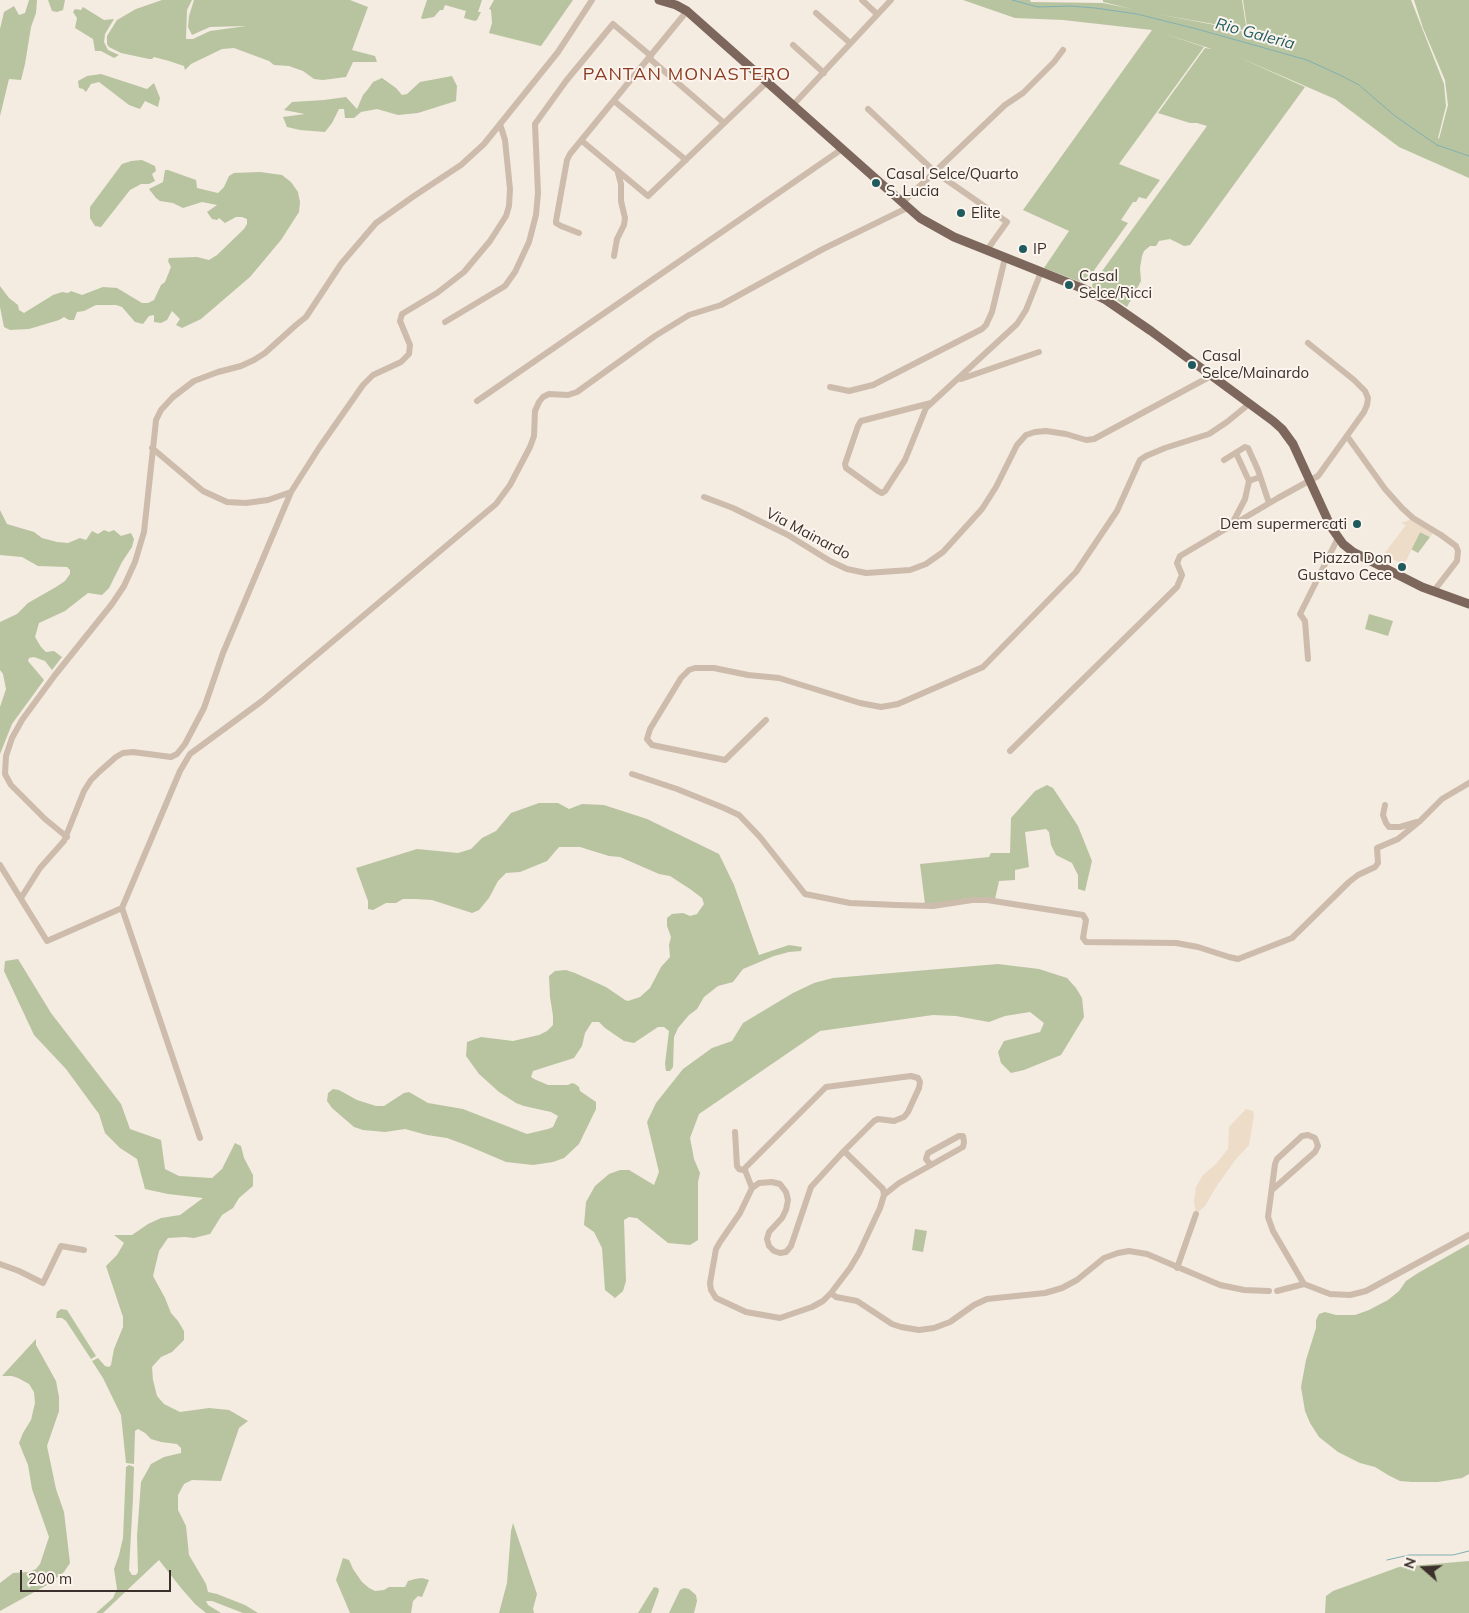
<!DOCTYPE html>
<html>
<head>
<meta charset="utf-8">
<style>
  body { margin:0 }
  #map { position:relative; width:1469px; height:1613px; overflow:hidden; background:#f4ebe1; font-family:Mulish,sans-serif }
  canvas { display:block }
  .north { position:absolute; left:1399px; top:1543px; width:50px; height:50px; -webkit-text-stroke:4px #fbf5ee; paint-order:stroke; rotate:289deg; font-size:14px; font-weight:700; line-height:20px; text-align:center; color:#3b302b }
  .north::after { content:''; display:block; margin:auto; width:18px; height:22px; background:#3b302b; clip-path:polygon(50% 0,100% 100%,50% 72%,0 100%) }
  .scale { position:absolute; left:20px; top:1570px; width:151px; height:22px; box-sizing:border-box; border:2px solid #3b302b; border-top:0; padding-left:6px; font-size:15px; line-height:18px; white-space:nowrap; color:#3b302b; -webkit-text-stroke:4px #fbf5ee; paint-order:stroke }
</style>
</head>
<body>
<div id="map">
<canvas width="1469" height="1613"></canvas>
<div class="north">N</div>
<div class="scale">200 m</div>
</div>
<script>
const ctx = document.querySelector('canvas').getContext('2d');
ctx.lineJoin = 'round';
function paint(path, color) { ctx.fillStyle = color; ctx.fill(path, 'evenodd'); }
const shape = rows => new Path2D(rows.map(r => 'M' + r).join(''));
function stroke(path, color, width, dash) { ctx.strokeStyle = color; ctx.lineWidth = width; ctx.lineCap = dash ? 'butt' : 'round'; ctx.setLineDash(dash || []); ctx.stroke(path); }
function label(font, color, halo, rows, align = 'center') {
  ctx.font = font + ' Mulish,sans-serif'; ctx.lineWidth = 4; ctx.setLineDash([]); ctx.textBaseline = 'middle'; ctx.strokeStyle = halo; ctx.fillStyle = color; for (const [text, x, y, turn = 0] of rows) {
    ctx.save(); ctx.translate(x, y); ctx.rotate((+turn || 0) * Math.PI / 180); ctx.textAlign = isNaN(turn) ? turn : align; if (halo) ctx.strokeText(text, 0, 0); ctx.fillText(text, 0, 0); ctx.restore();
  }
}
paint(shape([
  [29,0,37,0,36,13,31,27,25,64,21,80,9,79,0,116,0,29,4,12,14,6,19,15,25,13],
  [48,0,65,0,63,10,57,12,52,11],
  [162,0,192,0,187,10,186,39,193,39,210,31,246,26,210,27,192,35,188,27,189,16,194,0,350,0,368,7,352,50,375,56,377,62,353,62,346,77,323,80,314,79,303,71,289,66,274,65,269,61,234,48,222,49,191,64,185,70,184,66,169,61,154,57,152,59,149,59,121,53,109,47,107,44,107,36,117,20,136,9],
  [427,0,482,0,478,12,481,12,477,20,475,21,464,18,466,11,445,5,443,10,440,10,434,17,423,19,421,18],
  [494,0,573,0,541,46,489,33,492,23,491,10,489,9],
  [963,0,1030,0,1031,2,1103,3,1132,9,1103,2,1103,0,1242,0,1247,32,1236,28,1157,14,1236,29,1248,34,1243,0,1411,0,1444,84,1446,106,1438,138,1439,139,1448,105,1445,80,1423,28,1414,0,1469,0,1469,178,1399,147,1335,99,1236,56,1305,87,1190,245,1184,246,1170,239,1159,241,1156,246,1150,246,1144,251,1142,256,1140,268,1141,281,1127,307,1111,296,1117,292,1110,296,1093,288,1092,285,1207,126,1197,123,1190,123,1158,113,1205,48,1212,49,1162,33,1204,47,1119,164,1160,180,1146,199,1139,197,1136,202,1133,202,1121,220,1128,223,1085,283,1083,283,1044,268,1069,231,1023,210,1152,30,1063,20,1015,18],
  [83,7,104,20,114,19,105,34,104,42,108,50,119,55,114,58,101,51,95,51,93,39,75,28,77,18,73,12,75,9,81,10],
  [101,74,147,89,154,83,160,98,158,107,145,101,140,109,129,105,99,82,91,84,86,92,83,89,79,88,78,81,87,76],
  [452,76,457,86,456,101,418,113,398,115,377,109,361,112,354,118,345,118,344,109,339,109,332,123,325,132,300,130,287,127,283,117,305,114,284,110,292,102,324,100,346,97,357,109,363,95,368,89,373,82,382,78,396,88,402,95,407,94,420,82],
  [142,160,155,166,156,171,152,174,155,181,149,184,141,184,130,190,101,227,95,226,90,218,90,207,122,164,131,161],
  [165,170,168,170,196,180,197,188,218,193,224,187,229,176,234,173,260,172,282,175,291,182,298,192,300,202,299,212,281,240,250,277,201,319,182,328,176,325,180,319,172,311,167,320,161,323,154,322,154,315,149,316,143,324,135,322,122,307,116,305,96,305,84,311,77,312,74,320,69,320,64,317,59,320,29,329,10,330,4,327,0,307,0,286,9,298,18,305,19,310,24,313,53,295,62,292,68,293,71,291,82,295,103,287,117,288,142,303,148,303,154,300,161,285,165,282,171,267,168,261,169,258,197,257,209,260,217,255,244,229,247,224,247,219,242,217,236,217,225,223,219,218,217,220,212,219,207,212,217,205,202,202,183,208,173,203,160,201,156,198,149,189,163,182],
  [0,510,7,524,34,532,42,538,57,542,68,543,80,538,86,540,92,531,98,534,104,530,109,532,114,530,121,536,131,533,134,539,132,547,122,562,109,588,102,595,88,593,65,611,39,623,35,637,41,647,46,652,54,651,62,657,52,670,45,661,34,657,29,658,28,661,44,680,12,724,0,754,0,707,6,689,3,674,0,670,0,622,17,614,28,603,56,587,65,581,70,574,70,570,67,567,38,566,22,557,0,555],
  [1420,532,1430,537,1418,553,1411,549],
  [1369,614,1393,621,1388,636,1365,629],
  [1047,785,1053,788,1078,826,1092,861,1085,891,1078,889,1078,875,1072,863,1056,855,1051,845,1049,832,1046,829,1025,832,1029,867,1015,870,1015,880,999,881,995,899,925,904,920,864,989,857,991,853,1010,853,1011,818,1035,791],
  [539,803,558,803,569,809,582,804,604,805,647,819,719,854,734,885,759,955,789,945,802,947,801,951,789,952,774,956,743,969,733,982,718,986,704,997,697,1009,689,1015,678,1028,674,1037,673,1067,670,1071,666,1071,665,1064,669,1031,664,1027,658,1027,634,1043,624,1041,605,1028,599,1022,592,1022,585,1033,582,1046,574,1058,533,1071,531,1077,534,1079,548,1085,568,1085,572,1083,575,1084,579,1087,580,1091,596,1102,596,1109,579,1144,564,1158,553,1162,533,1165,506,1162,466,1145,447,1138,427,1135,405,1129,385,1132,363,1130,354,1127,332,1108,327,1101,328,1093,333,1089,339,1090,357,1100,376,1106,384,1106,404,1093,409,1092,428,1103,463,1109,527,1134,548,1129,553,1127,558,1116,551,1112,524,1106,516,1103,499,1092,479,1074,466,1056,467,1042,481,1037,513,1041,539,1035,547,1031,553,1025,553,1016,550,997,549,976,555,971,566,970,575,973,606,987,625,1000,628,1001,640,997,650,988,661,967,670,957,669,945,671,937,667,926,667,918,672,914,683,913,690,916,697,914,704,904,702,898,690,889,670,876,659,874,620,857,609,856,580,847,559,847,547,861,520,872,506,873,498,881,489,898,479,910,472,913,432,900,416,899,403,899,396,903,386,903,373,910,368,909,368,901,356,868,417,849,458,853,471,849,482,838,496,831,511,813],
  [18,959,51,1013,121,1104,130,1129,161,1140,165,1169,179,1176,212,1178,222,1169,235,1143,241,1146,244,1158,253,1175,253,1186,239,1198,233,1208,222,1215,210,1234,194,1238,185,1237,168,1238,159,1251,153,1276,165,1298,171,1313,178,1321,184,1331,184,1340,172,1352,161,1357,152,1367,153,1380,157,1396,164,1404,180,1412,209,1408,229,1410,248,1421,239,1428,221,1481,192,1480,184,1484,178,1495,178,1510,186,1526,189,1555,206,1584,208,1592,217,1594,245,1605,258,1613,243,1613,212,1601,206,1601,208,1605,221,1613,206,1613,195,1604,181,1588,159,1560,103,1613,96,1613,113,1598,117,1589,114,1569,119,1555,123,1538,126,1467,129,1465,134,1467,133,1498,129,1570,132,1575,136,1575,138,1572,137,1536,141,1482,151,1464,164,1457,181,1453,181,1448,177,1444,161,1442,151,1439,145,1433,138,1429,135,1431,134,1464,126,1463,121,1415,103,1378,92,1361,98,1358,105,1366,109,1367,111,1365,114,1349,123,1327,123,1317,106,1266,117,1255,124,1243,114,1235,132,1235,148,1224,161,1218,180,1215,203,1198,168,1194,145,1189,137,1159,120,1148,105,1133,99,1114,66,1069,34,1035,4,971,5,961],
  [998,964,1039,969,1067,978,1076,988,1082,998,1084,1017,1061,1055,1024,1070,1011,1073,1001,1063,998,1052,1004,1041,1040,1032,1044,1023,1030,1012,1005,1016,989,1022,956,1016,933,1015,820,1031,699,1114,690,1138,694,1159,700,1173,698,1182,698,1240,690,1245,668,1243,637,1218,629,1217,624,1220,626,1281,623,1291,615,1298,605,1290,602,1248,594,1232,584,1225,586,1202,595,1186,609,1174,620,1170,629,1170,654,1185,659,1172,647,1122,656,1103,683,1069,712,1048,732,1041,743,1023,793,993,814,983,833,978],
  [915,1229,927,1231,923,1252,912,1250],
  [1469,1244,1469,1474,1462,1478,1438,1482,1412,1482,1400,1481,1388,1475,1375,1467,1360,1463,1338,1452,1319,1437,1310,1423,1305,1411,1301,1387,1306,1360,1316,1328,1316,1320,1319,1314,1325,1312,1336,1315,1355,1315,1369,1310,1388,1300,1399,1291,1406,1281,1418,1273],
  [61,1309,67,1310,96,1356,91,1359,66,1321,62,1318,56,1318,57,1312],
  [36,1339,36,1345,56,1381,59,1397,59,1411,47,1446,56,1489,64,1512,70,1563,64,1572,47,1585,0,1611,0,1583,13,1573,29,1572,36,1569,40,1564,49,1537,32,1489,28,1465,19,1443,23,1433,31,1420,35,1403,34,1392,29,1384,18,1378,12,1376,2,1376],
  [513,1523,537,1594,533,1609,534,1613,499,1613,507,1583,511,1531],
  [343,1558,349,1560,353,1569,362,1582,369,1588,375,1591,384,1590,389,1587,405,1587,408,1581,415,1579,422,1578,429,1580,422,1597,418,1596,413,1601,411,1613,350,1613,336,1580],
  [1469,1561,1469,1613,1325,1613,1326,1596,1333,1591,1399,1567],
  [654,1587,658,1588,659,1591,651,1613,638,1613],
  [684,1588,689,1589,696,1595,697,1601,694,1613,669,1613,680,1590]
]), '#b8c4a0');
paint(shape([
  [1412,519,1434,532,1430,537,1420,532,1404,565,1384,554,1406,525,1401,523],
  [1246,1109,1253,1111,1254,1115,1249,1145,1236,1159,1216,1187,1205,1206,1196,1214,1194,1202,1196,1187,1203,1175,1216,1164,1228,1149,1229,1127]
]), '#ecdcc8');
stroke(shape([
  [1012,0,1038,7,1070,6,1095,8,1137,14,1197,29,1307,60,1342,76,1359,85,1395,116,1437,145,1469,156],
  [1387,1560,1409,1555,1453,1555,1469,1551]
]), '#7fb0b2', 1);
stroke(shape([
  [862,0,877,14],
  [816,13,850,43],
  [793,45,824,73],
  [649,58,724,123],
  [614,101,686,160],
  [793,105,891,0],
  [868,109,935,172,1007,222,987,250],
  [582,141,648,196,767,82],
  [902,203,1005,105,1023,93,1054,62,1063,50],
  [579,233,561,226,556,223,556,221,567,160,570,154,687,11],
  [614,256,617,239,624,225,625,218,621,201,621,184,618,173],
  [445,322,505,286,515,272,529,242,536,215,538,193,535,124,566,81,613,24,651,56],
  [961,379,1039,352],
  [830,387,849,391,873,385,982,329,986,325,992,312,1005,258],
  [477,401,842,149],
  [931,403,861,421,858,426,845,464,846,468,878,491,882,493,885,491,905,460,926,408,1017,324,1026,310,1041,272],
  [1347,436,1385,489,1402,508,1413,518,1441,535,1456,546,1458,551,1457,561,1433,592],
  [152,448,203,491,227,502,246,503,268,500,291,492],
  [1236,453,1249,481],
  [1224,460,1245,447,1248,448,1258,470,1269,503],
  [704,497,733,508,788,535,830,561,847,569,866,573,910,570,926,564,943,552,982,509,996,487,1017,445,1026,435,1035,432,1046,431,1066,434,1086,440,1094,439,1211,376],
  [1232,524,1245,499,1249,481,1260,477],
  [1308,659,1305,621,1300,614,1338,538],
  [766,720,725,760,652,745,647,739,650,729,681,678,689,670,695,668,714,668,748,675,779,678,860,703,881,707,898,704,983,667,1076,572,1117,511,1140,460,1146,456,1165,448,1209,434,1227,422,1249,404],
  [1010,751,1177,587,1182,575,1177,563,1180,556,1278,498,1318,476,1364,412,1367,405,1368,398,1365,391,1354,380,1308,343],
  [632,774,677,789,724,808,739,815,760,837,805,894,850,903,896,905,933,906,972,900,987,900,1083,915,1086,920,1083,938,1086,942,1176,943,1198,947,1229,957,1238,959,1292,938,1349,882,1358,875,1375,867,1378,863,1377,848,1398,839,1420,821,1442,799,1469,783],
  [1385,805,1383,815,1386,823,1389,827,1400,827,1417,822],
  [67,837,45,819,11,785,5,774,6,756,12,738,22,720,55,675,112,604,124,586,135,562,144,532,155,430,156,420,161,410,173,397,194,381,218,372,241,366,254,360,265,353,296,325,306,317,341,264,376,223,414,196,461,165,484,144,558,52,592,0],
  [0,865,47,941,122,908],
  [21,898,40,868,64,841,84,791,91,780,99,772,116,757,123,753,133,752,171,757,177,754,185,744,204,708,223,653,291,492,319,448,363,385,373,375,401,362,409,354,410,345,400,321,402,314,437,293,464,272,490,241,506,216,509,206,510,189,505,140,500,124],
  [735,1132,737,1166,739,1169,743,1170,826,1087,911,1076,918,1078,920,1082,919,1088,908,1112,904,1117,894,1121,878,1119,874,1121,844,1151],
  [200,1138,122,908,180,771,190,754,262,701,496,504,510,485,530,447,534,436,535,411,539,402,543,397,549,394,568,395,577,392,655,336,689,315,721,305,823,249,907,208],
  [844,1151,883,1189,884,1195,880,1208,859,1253,850,1268,831,1293,823,1301,812,1307,780,1318,746,1312,716,1298,711,1290,710,1283,716,1249,720,1242,740,1213,752,1188,759,1183,772,1182,780,1184,786,1192,788,1200,786,1210,782,1218,769,1232,767,1239,769,1246,774,1251,780,1253,786,1252,791,1246,811,1187,844,1151],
  [745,1170,752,1188],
  [1272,1190,1315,1152,1318,1146,1315,1138,1308,1135,1302,1136,1277,1159,1275,1164,1268,1217,1273,1231,1304,1284,1330,1294,1350,1295,1366,1291,1469,1235],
  [884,1195,899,1183,963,1147,964,1142,963,1136,959,1136,928,1153,926,1159,931,1165],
  [0,1264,19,1271,43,1283,61,1246,84,1250],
  [1177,1268,1196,1214],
  [1277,1291,1304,1284],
  [831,1293,836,1297,857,1301,892,1324,901,1327,919,1330,934,1328,950,1322,974,1305,987,1299,1045,1293,1062,1288,1077,1280,1104,1258,1118,1253,1129,1251,1147,1254,1220,1285,1244,1290,1269,1291]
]), '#cdbbac', 6);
stroke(shape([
  [659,0,676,5,687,11,920,218,954,237,1084,289,1106,300,1151,331,1273,421,1282,429,1293,444,1331,527,1343,544,1353,552,1422,587,1469,604]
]), '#7d675c', 9);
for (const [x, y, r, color] of [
  [876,183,5,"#1f5a5e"],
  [961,213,5,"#1f5a5e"],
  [1023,249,5,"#1f5a5e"],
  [1069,285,5,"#1f5a5e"],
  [1192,365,5,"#1f5a5e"],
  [1357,524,5,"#1f5a5e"],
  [1402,567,5,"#1f5a5e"]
]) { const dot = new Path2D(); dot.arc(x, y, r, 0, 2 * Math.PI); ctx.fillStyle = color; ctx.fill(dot); stroke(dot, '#fbf5ee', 2); }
label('15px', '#3b302b', '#fbf5ee', [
  ["Casal Selce/Quarto",886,174],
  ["S. Lucia",886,191],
  ["Elite",971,213],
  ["IP",1033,249],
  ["Casal",1079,276],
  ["Selce/Ricci",1079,293],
  ["Casal",1202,356],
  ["Selce/Mainardo",1202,373],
  ["Dem supermercati",1347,524,"right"],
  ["Piazza Don",1392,558,"right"],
  ["Gustavo Cece",1392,575,"right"]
], 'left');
label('15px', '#3b302b', '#fbf5ee', [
  ["Via Mainardo",808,534,28]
]);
label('italic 16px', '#1f5a5e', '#fbf5ee', [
  ["Rio Galeria",1255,34,15]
]);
ctx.letterSpacing = '1px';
label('18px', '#8c3b22', '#fbf5ee', [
  ["PANTAN MONASTERO",687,75]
]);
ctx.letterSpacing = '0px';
</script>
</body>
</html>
